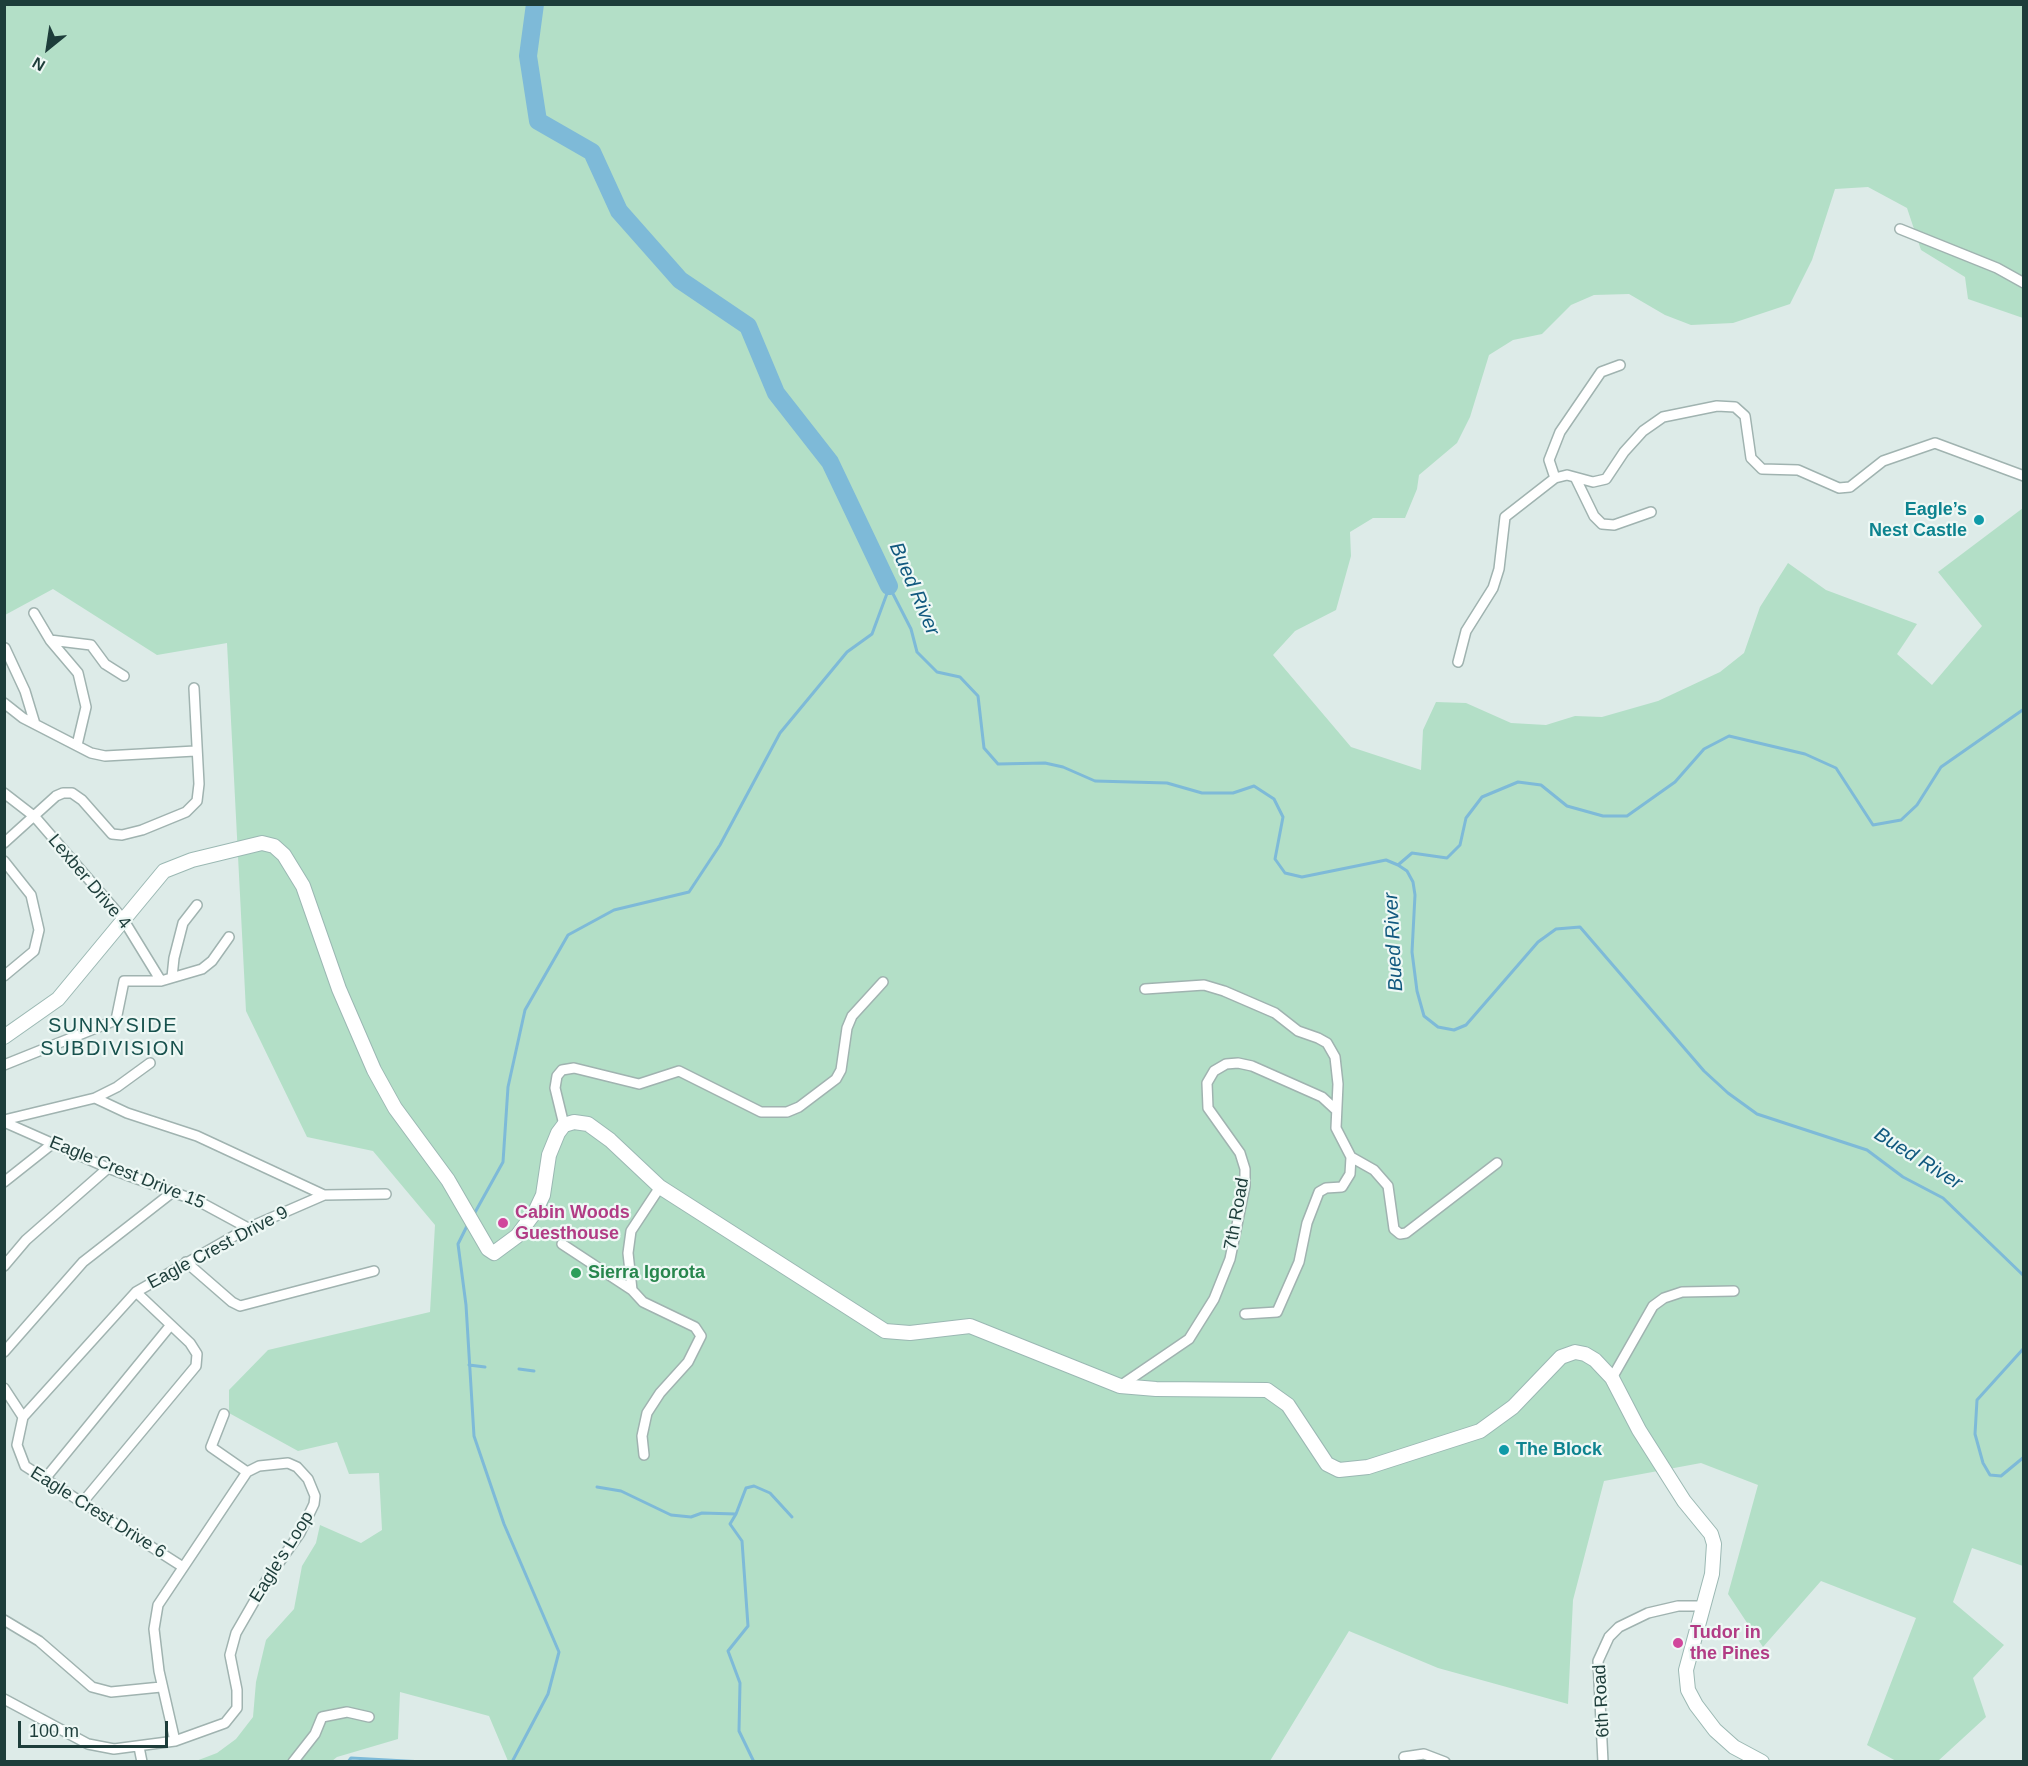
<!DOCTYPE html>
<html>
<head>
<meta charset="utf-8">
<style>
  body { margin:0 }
  #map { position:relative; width:2028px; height:1766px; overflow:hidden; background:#ddebe8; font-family:Arial,sans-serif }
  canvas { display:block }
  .frame { position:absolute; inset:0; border:6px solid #1d3d3a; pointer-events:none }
  .north { position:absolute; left:18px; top:18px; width:60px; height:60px; -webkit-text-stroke:4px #eef8f5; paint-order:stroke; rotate:210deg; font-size:16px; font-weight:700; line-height:24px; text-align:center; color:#1d3d3a }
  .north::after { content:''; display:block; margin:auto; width:21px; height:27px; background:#1d3d3a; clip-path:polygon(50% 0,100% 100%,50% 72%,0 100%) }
  .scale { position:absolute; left:18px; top:1721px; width:150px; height:27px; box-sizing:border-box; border:3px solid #1d3d3a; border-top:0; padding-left:8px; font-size:18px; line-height:21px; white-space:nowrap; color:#1d3d3a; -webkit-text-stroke:4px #eef8f5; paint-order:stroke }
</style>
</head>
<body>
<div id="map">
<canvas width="2028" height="1766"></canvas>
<div class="frame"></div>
<div class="north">N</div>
<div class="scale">100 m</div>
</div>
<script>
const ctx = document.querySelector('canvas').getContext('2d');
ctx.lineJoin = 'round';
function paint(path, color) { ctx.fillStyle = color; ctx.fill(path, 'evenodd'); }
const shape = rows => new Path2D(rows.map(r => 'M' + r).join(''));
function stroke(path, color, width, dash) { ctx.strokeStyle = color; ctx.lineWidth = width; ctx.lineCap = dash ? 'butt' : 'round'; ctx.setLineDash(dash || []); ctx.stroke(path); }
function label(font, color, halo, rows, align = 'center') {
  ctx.font = font + ' Arial,sans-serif'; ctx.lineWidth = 4.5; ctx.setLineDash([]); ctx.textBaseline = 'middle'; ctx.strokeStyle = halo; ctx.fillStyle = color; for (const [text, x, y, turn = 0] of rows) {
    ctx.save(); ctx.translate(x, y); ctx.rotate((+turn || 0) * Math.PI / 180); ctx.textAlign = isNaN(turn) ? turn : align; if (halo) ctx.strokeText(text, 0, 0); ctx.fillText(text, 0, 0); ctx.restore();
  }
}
paint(shape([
  [5,5,2023,5,2023,318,1968,299,1965,277,1921,250,1907,208,1868,187,1835,189,1812,260,1790,304,1733,323,1691,325,1665,315,1629,294,1594,295,1571,305,1542,334,1513,340,1489,355,1470,417,1457,443,1419,475,1417,489,1405,518,1373,518,1350,532,1351,556,1336,610,1295,631,1273,655,1351,747,1421,770,1423,730,1436,702,1466,703,1511,723,1546,725,1575,716,1602,717,1658,701,1720,672,1744,653,1760,607,1788,563,1826,590,1917,624,1897,654,1932,685,1982,626,1938,572,2023,508,2023,1566,1972,1548,1953,1602,2004,1645,1973,1678,1986,1717,1938,1761,1896,1761,1867,1745,1916,1618,1821,1581,1763,1647,1728,1594,1758,1485,1701,1463,1604,1481,1573,1600,1568,1704,1438,1668,1349,1631,1270,1761,508,1761,489,1716,400,1692,398,1739,337,1757,332,1761,196,1761,217,1753,236,1739,253,1717,256,1682,266,1640,294,1609,302,1566,316,1543,320,1525,361,1543,382,1530,379,1473,349,1474,337,1442,298,1451,229,1413,229,1390,268,1350,430,1312,435,1225,373,1151,307,1137,246,1011,227,643,157,655,53,589,5,615]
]), '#b3dfc7');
stroke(shape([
  [889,586,911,629,917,652,937,672,960,677,978,696,984,748,998,764,1045,763,1063,767,1095,781,1167,783,1202,793,1233,793,1254,786,1274,799,1283,817,1275,859,1285,873,1302,877,1386,860,1398,865,1407,871,1413,882,1415,895,1412,952,1417,991,1424,1016,1438,1027,1454,1030,1466,1025,1538,942,1556,929,1580,927,1704,1071,1728,1093,1757,1114,1867,1150,1903,1177,1943,1198,2024,1276],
  [1398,865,1412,853,1447,858,1460,845,1466,818,1482,797,1518,782,1541,785,1567,806,1603,816,1627,816,1675,782,1704,749,1729,736,1805,754,1836,768,1873,825,1901,820,1917,805,1941,767,2024,709],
  [473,1216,503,1162,508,1087,525,1010,568,935,614,910,689,892,720,845,780,733,847,652,872,634,889,588],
  [468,1224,458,1244,466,1305,474,1436,504,1524,559,1652,548,1694,512,1762],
  [2024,1348,1977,1400,1975,1434,1983,1463,1990,1475,2001,1476,2024,1457],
  [469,1365,485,1367],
  [519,1369,534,1371],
  [597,1487,621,1491,671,1515,691,1517,702,1513,736,1514,746,1488,754,1486,770,1493,792,1517],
  [736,1514,730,1524,742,1541,748,1626,728,1651,740,1683,739,1731,754,1762],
  [348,1762,351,1758,424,1762]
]), '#7ebad8', 3);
stroke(shape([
  [535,4,528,56,538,121,592,152,619,211,680,280,748,326,776,393,830,462,889,586]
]), '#7ebad8', 18);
const street = shape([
  [1900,229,1997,268,2024,283],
  [1555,478,1549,460,1560,432,1601,372,1620,365],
  [1576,479,1594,516,1602,524,1614,525,1651,512],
  [34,613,50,640,78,673,86,707,77,745],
  [50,640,91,645,105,664,124,676],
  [5,648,25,691,35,724],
  [1458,662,1466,631,1493,588,1499,569,1505,517,1555,478,1567,475,1593,482,1606,479,1624,452,1643,431,1663,417,1717,406,1735,407,1745,416,1751,458,1762,469,1798,470,1839,488,1850,487,1883,461,1935,443,2024,476],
  [4,703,23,718,91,753,105,756,195,751],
  [4,793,35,817,123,919,161,981],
  [4,843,56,796,63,793,72,793,82,800,112,834,122,835,142,830,186,812,197,801,199,784,194,688],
  [4,861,31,895,39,930,34,951,4,976],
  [172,977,174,958,183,923,197,905],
  [1145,989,1204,985,1224,991,1275,1013,1298,1031,1318,1038,1327,1043,1335,1057,1338,1084,1336,1128,1351,1157,1350,1174,1342,1187,1326,1188,1319,1192,1307,1223,1299,1262,1277,1312,1245,1314],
  [4,1065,116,1020,124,981,161,981,202,969,212,961,229,937],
  [95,1098,127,1113,197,1136,324,1195,386,1194],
  [4,1120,95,1098,117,1087,150,1063],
  [4,1122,108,1168,200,1202,248,1228],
  [564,1125,555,1088,557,1076,562,1070,574,1068,639,1084,679,1071,761,1112,787,1112,799,1107,836,1079,841,1070,847,1028,852,1016,883,982],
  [1351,1157,1374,1170,1388,1186,1394,1229,1400,1234,1406,1233,1497,1163],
  [4,1182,52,1144],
  [562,1244,632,1290],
  [186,1262,232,1302,240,1306,374,1271],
  [4,1266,26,1240,108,1168],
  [4,1352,83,1262,174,1191],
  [1612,1378,1653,1306,1664,1298,1682,1292,1734,1291],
  [1120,1386,1189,1339,1214,1299,1230,1259,1245,1186,1245,1169,1240,1153,1208,1108,1207,1083,1214,1071,1226,1064,1238,1063,1252,1066,1322,1097,1335,1109],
  [4,1388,23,1417,17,1445,25,1466,183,1567],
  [224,1414,211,1447,247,1472],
  [23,1417,136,1292,248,1228,324,1195],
  [644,1455,642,1436,647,1413,660,1393,688,1362,701,1336,695,1327,643,1302,632,1290,628,1253,631,1231,660,1187],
  [44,1480,170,1326],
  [82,1503,196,1366,197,1354,190,1343,136,1292],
  [4,1620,39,1641,92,1687,111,1692,161,1687],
  [4,1699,88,1744,114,1749,175,1741,225,1723,237,1708,237,1690,230,1655,236,1633,266,1581,300,1533,314,1504,315,1496,308,1479,297,1467,288,1463,259,1466,247,1472,158,1605,154,1629,159,1671,175,1741],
  [139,1747,142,1762],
  [1404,1757,1424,1754,1445,1762],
  [293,1762,315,1734,322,1717,347,1712,369,1717],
  [1603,1762,1598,1661,1609,1637,1619,1627,1648,1613,1678,1606,1703,1606]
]);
const secondary = shape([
  [4,1037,58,999,164,871,192,860,262,843,274,846,284,855,303,886,339,989,374,1070,395,1108,448,1180,488,1249,494,1253,517,1236,535,1212,543,1195,549,1155,558,1133,564,1125,574,1122,588,1124,610,1140,660,1187,885,1331,910,1333,970,1326,1120,1386,1156,1389,1267,1390,1288,1405,1327,1464,1339,1470,1368,1467,1480,1431,1513,1407,1561,1357,1575,1352,1585,1354,1595,1360,1612,1378,1639,1430,1684,1501,1711,1534,1714,1544,1712,1574,1686,1670,1688,1690,1696,1705,1715,1730,1734,1747,1762,1762]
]);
stroke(street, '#a0b3b0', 12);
stroke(secondary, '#9bb8b3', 16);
stroke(street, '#fff', 9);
stroke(secondary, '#fff', 14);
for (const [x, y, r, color] of [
  [1979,520,6,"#0f9aa8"],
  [503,1223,6,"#d1479c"],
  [576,1273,6,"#2e9e5b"],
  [1504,1450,6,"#0f9aa8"],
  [1678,1643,6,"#d1479c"]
]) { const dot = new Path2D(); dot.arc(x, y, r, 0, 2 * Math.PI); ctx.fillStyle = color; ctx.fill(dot); stroke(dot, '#eef8f5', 2); }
label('bold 18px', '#0d838f', '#eef8f5', [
  ["Eagle’s",1967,510],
  ["Nest Castle",1967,531],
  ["The Block",1516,1450,"left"]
], 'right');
label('18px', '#1d3d3a', '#eef8f5', [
  ["Lexber Drive 4",89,882,50],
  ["Eagle Crest Drive 15",127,1173,22],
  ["7th Road",1237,1214,-80],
  ["Eagle Crest Drive 9",218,1248,-28],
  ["Eagle Crest Drive 6",98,1513,32],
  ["Eagle's Loop",282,1557,-58],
  ["6th Road",1602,1701,-93]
]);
label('bold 18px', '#b23c85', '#eef8f5', [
  ["Cabin Woods",515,1213],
  ["Guesthouse",515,1234],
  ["Tudor in",1690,1633],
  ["the Pines",1690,1654]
], 'left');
label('bold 18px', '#27864d', '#eef8f5', [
  ["Sierra Igorota",588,1273]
], 'left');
label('italic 20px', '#11597f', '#eef8f5', [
  ["Bued River",914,589,67],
  ["Bued River",1394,942,-93],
  ["Bued River",1918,1159,32]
]);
ctx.letterSpacing = '1.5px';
label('20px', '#17514d', '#eef8f5', [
  ["SUNNYSIDE",113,1026],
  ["SUBDIVISION",113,1049]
]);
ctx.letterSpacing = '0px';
</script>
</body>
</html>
